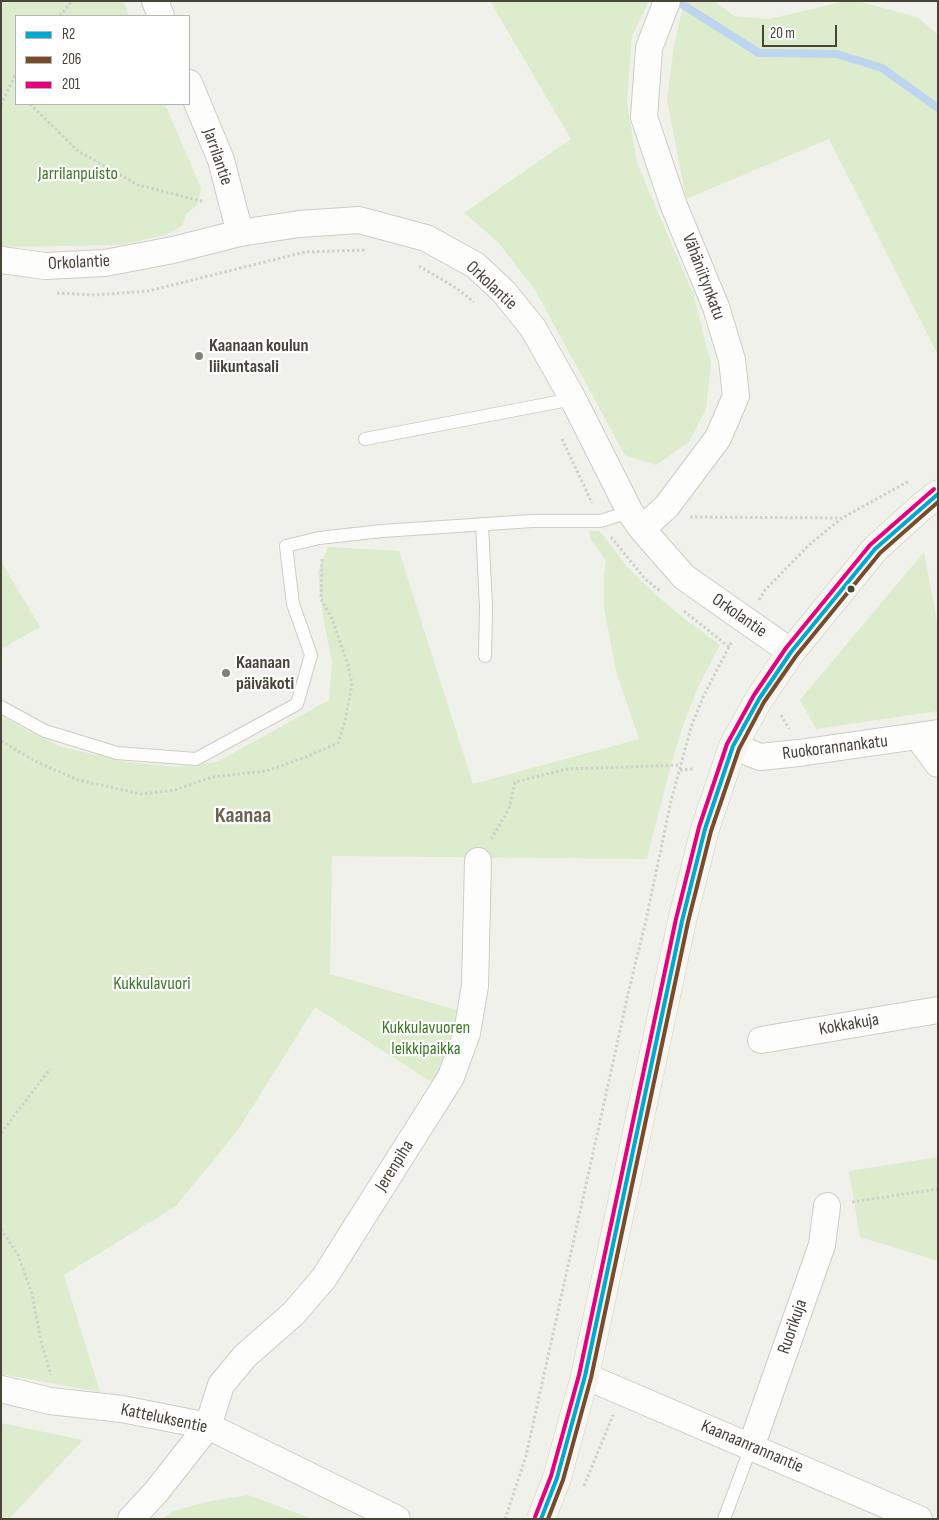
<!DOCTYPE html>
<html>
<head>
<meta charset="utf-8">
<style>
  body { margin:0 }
  #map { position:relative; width:939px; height:1520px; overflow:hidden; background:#f1f1ec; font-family:"Sofia Sans Condensed",sans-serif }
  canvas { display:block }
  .frame { position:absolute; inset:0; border:2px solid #484438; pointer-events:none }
  .legend { position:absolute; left:15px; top:15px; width:175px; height:90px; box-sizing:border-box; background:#fff; border:1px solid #b6b4af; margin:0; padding:6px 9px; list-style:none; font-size:15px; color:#484438 }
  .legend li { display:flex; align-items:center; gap:10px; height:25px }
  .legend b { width:25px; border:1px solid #b6b4af }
  .scale { position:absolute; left:762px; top:25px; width:75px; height:22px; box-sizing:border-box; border:2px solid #484438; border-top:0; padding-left:6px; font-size:15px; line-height:18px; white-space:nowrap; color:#484438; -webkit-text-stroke:4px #fff; paint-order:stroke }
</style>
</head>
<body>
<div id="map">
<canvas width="939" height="1520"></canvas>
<div class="frame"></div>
<ul class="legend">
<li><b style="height:6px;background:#00a9ce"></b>R2</li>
<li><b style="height:6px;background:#7a4b2a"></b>206</li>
<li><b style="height:6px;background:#e5007d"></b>201</li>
</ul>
<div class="scale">20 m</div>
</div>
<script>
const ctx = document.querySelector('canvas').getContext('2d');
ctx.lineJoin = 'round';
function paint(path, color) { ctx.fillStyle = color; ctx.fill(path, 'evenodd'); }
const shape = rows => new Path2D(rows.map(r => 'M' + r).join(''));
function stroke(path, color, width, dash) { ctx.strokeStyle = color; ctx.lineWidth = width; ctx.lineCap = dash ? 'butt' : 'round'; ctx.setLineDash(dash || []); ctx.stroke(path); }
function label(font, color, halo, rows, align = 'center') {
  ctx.font = font + ' "Sofia Sans Condensed",sans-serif'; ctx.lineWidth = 4.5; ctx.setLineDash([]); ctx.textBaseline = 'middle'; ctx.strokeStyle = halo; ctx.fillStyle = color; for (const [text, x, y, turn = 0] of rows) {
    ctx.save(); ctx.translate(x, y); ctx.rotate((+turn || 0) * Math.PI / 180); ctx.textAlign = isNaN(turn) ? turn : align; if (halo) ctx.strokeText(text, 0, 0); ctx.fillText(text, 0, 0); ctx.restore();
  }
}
paint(shape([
  [1,1,124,1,129,16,16,16,16,104,165,104,201,188,198,204,186,214,182,226,165,235,121,245,1,247],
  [490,1,649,1,632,36,627,102,637,163,694,296,711,364,706,409,689,442,656,465,625,455,535,290,498,242,464,213,571,139],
  [684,1,714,1,734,16,769,19,846,1,857,1,917,17,938,35,938,355,829,139,686,199,667,99,674,46],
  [589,531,599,531,604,536,628,568,656,595,686,620,720,645,698,687,686,717,672,761,647,859,332,856,330,974,464,1012,439,1087,315,1007,238,1130,176,1206,64,1275,100,1392,1,1374,1,716,28,731,62,747,128,762,176,767,217,762,329,700,332,662,323,617,318,572,328,547,399,551,473,784,639,739,616,671,604,607,604,573,606,561,590,538],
  [924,552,938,627,938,711,816,729,800,700],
  [1,561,40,627,1,649],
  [938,1157,938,1261,860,1237,849,1171],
  [1,1423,83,1440,9,1519,1,1519],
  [248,1495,313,1519,163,1519,171,1512,206,1502]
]), '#dceccd');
stroke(shape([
  [677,1,759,53,837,54,882,68,938,108]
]), '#bdd5ee', 8);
const lane = shape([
  [365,439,573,399],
  [482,524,486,608,485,656],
  [1,707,45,731,117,753,196,759,297,704,311,655,293,604,286,546,319,538,382,531,532,521,600,521,630,512],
  [724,1519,751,1447]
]);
const street = shape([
  [155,1,161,16],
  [189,83,221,160,240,233],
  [1,260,45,266,105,263,173,250,240,233,299,224,359,220,426,238,475,265,504,292,533,328,573,399,630,512,642,529,684,577,791,652],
  [642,529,667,506,718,438,736,396,732,360,716,307,674,206,644,117,649,48,667,1],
  [918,737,938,764],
  [733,746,760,757,799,753,938,733],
  [761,1040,938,1010],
  [585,1376,919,1519],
  [1,1389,50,1401,122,1409,208,1426,397,1519],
  [751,1447,822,1245,827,1206],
  [131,1519,156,1492,208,1426,221,1385,245,1356,294,1313,324,1278,451,1077,467,1033,475,986,478,861]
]);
const secondary = shape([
  [541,1519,557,1478,585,1376,682,921,705,829,733,746,759,699,791,652,875,549,919,509,938,494]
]);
stroke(lane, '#cdccc7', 14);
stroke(street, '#cdccc7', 28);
stroke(secondary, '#d0cfc3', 29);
stroke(shape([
  [60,16,72,1],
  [30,104,78,151,138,185,205,202],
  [1,105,16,73],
  [419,266,456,288,474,302],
  [57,293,95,295,148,291,305,252,365,250],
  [562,439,592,503],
  [690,517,841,518],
  [611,537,645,579,660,591],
  [759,600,765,590,810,544,842,518,909,481],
  [684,611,729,647],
  [781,715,789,729],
  [1,741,35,761,78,780,141,794,175,790,212,777,266,771,306,757,338,743,345,721,352,684,348,665,332,619,321,599,322,557],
  [680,770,693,769],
  [491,839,509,809,515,782,567,769,681,765],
  [1,1133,50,1069],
  [852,1202,938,1189],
  [1,1229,18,1255,32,1294,41,1341,51,1375],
  [584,1486,613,1415],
  [505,1519,526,1456,629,990,646,920,671,801,692,724,704,695,732,641]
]), '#d1d1cb', 3, [2.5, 2.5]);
stroke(lane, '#fdfdfc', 12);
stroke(street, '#fdfdfc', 26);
stroke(secondary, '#f7f6f0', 28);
stroke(shape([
  [541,1519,557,1478,585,1376,682,921,705,829,733,746,759,699,791,652,875,549,938,494]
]), '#00a9ce', 4);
stroke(shape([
  [548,1519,563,1480,591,1378,688,922,711,831,739,749,764,702,796,656,880,553,938,502]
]), '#7a4b2a', 4);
stroke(shape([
  [535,1517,551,1476,579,1375,676,919,699,827,727,744,754,695,786,648,870,545,934,489]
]), '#e5007d', 4);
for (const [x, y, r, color] of [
  [199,356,5,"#838177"],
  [851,589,4.5,"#484438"],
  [226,673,5,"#838177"]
]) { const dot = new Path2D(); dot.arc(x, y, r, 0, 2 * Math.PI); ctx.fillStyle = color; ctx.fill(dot); stroke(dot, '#fff', 2); }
label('18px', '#484438', '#fff', [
  ["Jarrilantie",217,157,71],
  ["Orkolantie",79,263,-3],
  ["Vähäniitynkatu",703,277,69],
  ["Orkolantie",491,286,43],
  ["Orkolantie",739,616,35],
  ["Ruokorannankatu",835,748,-7],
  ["Kokkakuja",849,1025,-10],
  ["Jerenpiha",395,1166,-58],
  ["Ruorikuja",793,1327,-71],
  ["Katteluksentie",164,1419,12],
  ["Kaanaanrannantie",752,1447,23]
]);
label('18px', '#3f792b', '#fff', [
  ["Jarrilanpuisto",78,174],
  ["Kukkulavuori",152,984],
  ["Kukkulavuoren",426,1028],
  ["leikkipaikka",426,1049]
]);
label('bold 18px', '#484438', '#fff', [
  ["Kaanaan koulun",209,346],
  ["liikuntasali",209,367],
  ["Kaanaan",236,663],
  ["päiväkoti",236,684]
], 'left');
label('bold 22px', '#6b634f', '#fff', [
  ["Kaanaa",243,816]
]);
</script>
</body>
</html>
